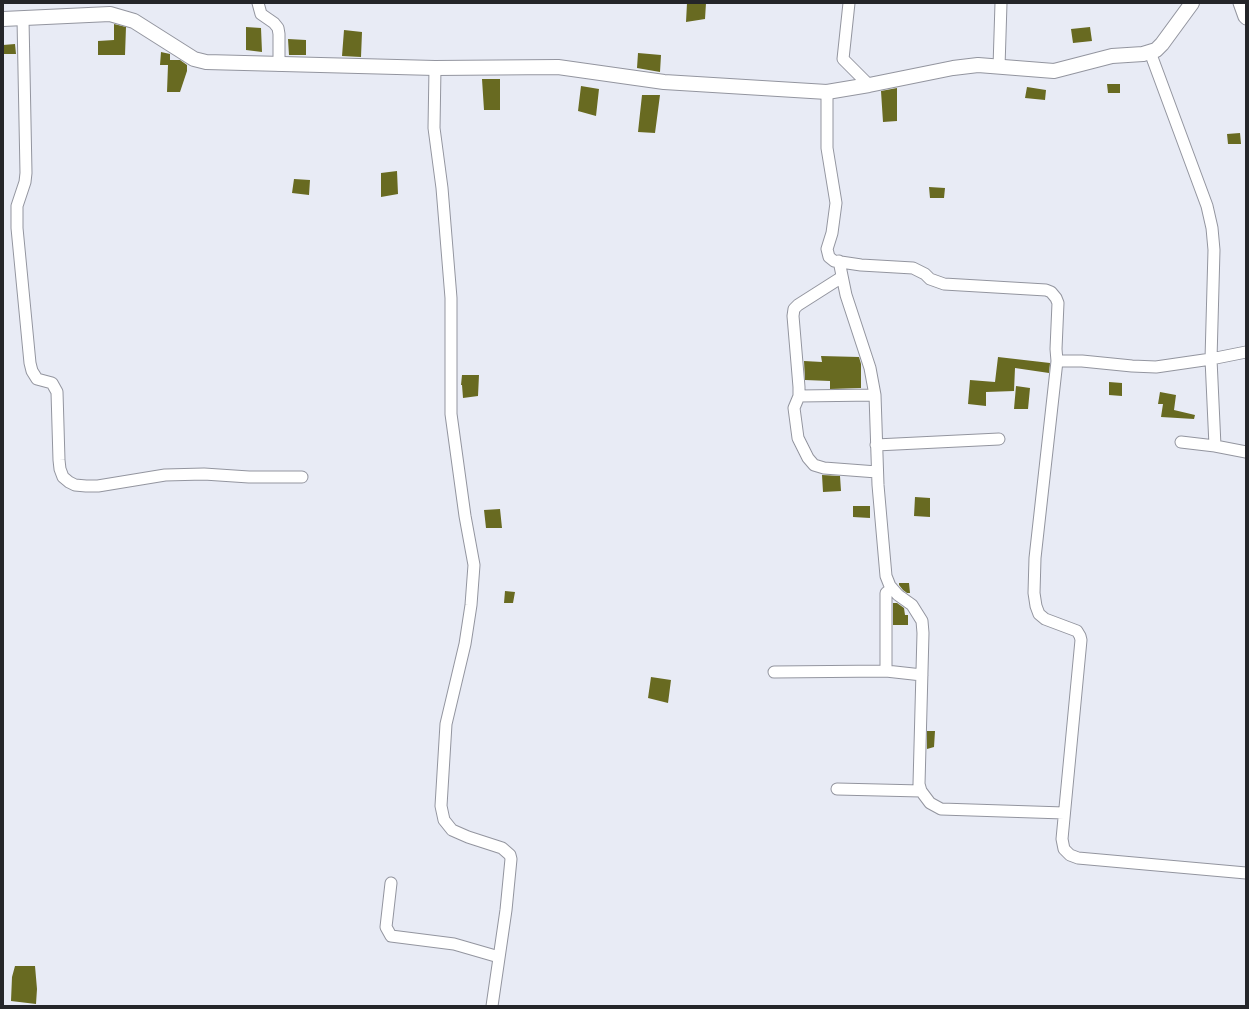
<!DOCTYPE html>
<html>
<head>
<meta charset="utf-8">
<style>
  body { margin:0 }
  #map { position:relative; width:1249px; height:1009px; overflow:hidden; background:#e8ebf5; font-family:"Playfair Display",serif }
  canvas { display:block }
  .frame { position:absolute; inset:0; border:4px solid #242529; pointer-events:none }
</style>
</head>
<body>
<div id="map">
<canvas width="1249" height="1009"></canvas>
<div class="frame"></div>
</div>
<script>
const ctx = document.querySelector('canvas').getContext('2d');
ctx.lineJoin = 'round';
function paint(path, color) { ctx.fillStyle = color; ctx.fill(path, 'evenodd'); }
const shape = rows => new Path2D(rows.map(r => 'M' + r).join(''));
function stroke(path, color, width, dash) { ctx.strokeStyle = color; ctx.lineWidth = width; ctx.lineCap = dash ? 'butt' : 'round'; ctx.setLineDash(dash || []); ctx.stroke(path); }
paint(shape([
  [687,3,706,3,705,19,686,22],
  [114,24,126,27,125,55,98,55,98,41,114,40],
  [246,27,261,28,262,52,246,50],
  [1090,27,1092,41,1073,43,1071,29],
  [344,30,362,32,361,57,342,56],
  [288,39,306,40,306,55,289,55],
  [15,44,16,54,3,54,3,45],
  [161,52,170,54,170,60,180,60,187,65,187,71,180,92,167,92,168,65,160,65],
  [638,53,661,55,660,72,637,68],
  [482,79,500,79,500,110,484,110],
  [1107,84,1120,84,1120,93,1108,93],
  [581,86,599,89,596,116,578,111],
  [1027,87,1046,90,1045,100,1025,98],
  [897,88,897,121,883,122,881,91],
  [642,95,660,95,655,133,638,132],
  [1240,133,1241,144,1228,144,1227,134],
  [397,171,398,194,381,197,381,173],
  [294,179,310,180,309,195,292,193],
  [929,187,945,188,944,198,930,198],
  [821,356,859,357,861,364,861,388,830,389,830,381,805,380,804,361,822,362],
  [998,357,1050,363,1049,373,1015,368,1014,391,986,392,986,406,968,404,970,380,995,382],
  [462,375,479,375,478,396,463,398,462,385,461,385],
  [1109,382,1122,383,1122,396,1109,395],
  [1016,386,1030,388,1028,409,1014,409],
  [1160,392,1176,395,1174,410,1195,415,1194,419,1161,417,1163,404,1158,404],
  [822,475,840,476,841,491,823,492],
  [915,497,930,498,930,517,914,516],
  [853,506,870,506,870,518,853,517],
  [500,509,502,528,486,528,484,510],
  [899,583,909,583,910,593,907,593,903,590,899,585],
  [505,591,515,592,513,603,504,603],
  [893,603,897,603,904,608,905,615,908,615,908,625,893,625],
  [651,677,671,680,668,703,648,698],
  [927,731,935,731,934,747,927,749],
  [15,966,35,966,37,989,36,1004,11,1001,12,977]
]), '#686a21');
const minor = shape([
  [258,3,261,14,274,23,278,28,279,34,279,65],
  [849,3,843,59,869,85],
  [1239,3,1244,17,1246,19],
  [23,19,26,173,25,182,17,206,17,228,30,363,32,371,37,379,52,383,57,392,59,460,60,469,63,477,69,482,75,485,86,486,98,486,165,475,204,474,249,477,302,477],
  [1150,52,1207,206,1212,228,1214,250,1211,359,1215,446],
  [999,67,1001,3],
  [435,68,434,128,442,188,451,298,451,414,465,516,474,565,471,605,465,644,446,724,441,806,444,820,452,830,468,837,502,848,510,855,511,859,506,910,492,1006],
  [827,92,827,148,836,203,832,233,827,249,829,257,834,261,861,265,913,268,925,274,930,279,944,284,1046,290,1051,292,1056,298,1058,303,1056,349,1057,361,1082,361,1132,366,1156,367,1211,359,1246,352],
  [839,261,846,295,870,368,875,395,878,485,886,576,890,586,898,595,912,605,922,621,923,633,919,784,921,791,930,803,941,809,1064,813],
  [842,277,798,305,794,309,793,316,799,387,799,396,794,408,798,438,808,458,814,465,824,468,877,472],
  [1057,361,1035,558,1034,593,1036,606,1039,614,1045,619,1077,631,1080,636,1081,640,1062,839,1064,849,1070,855,1078,858,1246,873],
  [799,396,875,395],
  [1181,442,1215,446,1246,452],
  [876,445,999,439],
  [892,588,886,593,886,671,922,675],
  [774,672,886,671],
  [837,789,921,791],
  [391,883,386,927,391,936,454,944,499,957]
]);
const tertiary = shape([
  [3,19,110,14,134,21,194,59,206,62,435,68,558,67,664,82,827,92,869,85,953,68,978,65,1054,71,1112,56,1143,54,1156,50,1162,44,1192,3]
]);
stroke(minor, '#93959f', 13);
stroke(tertiary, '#93959f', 16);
stroke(minor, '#fff', 11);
stroke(tertiary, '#fff', 14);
</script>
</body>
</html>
